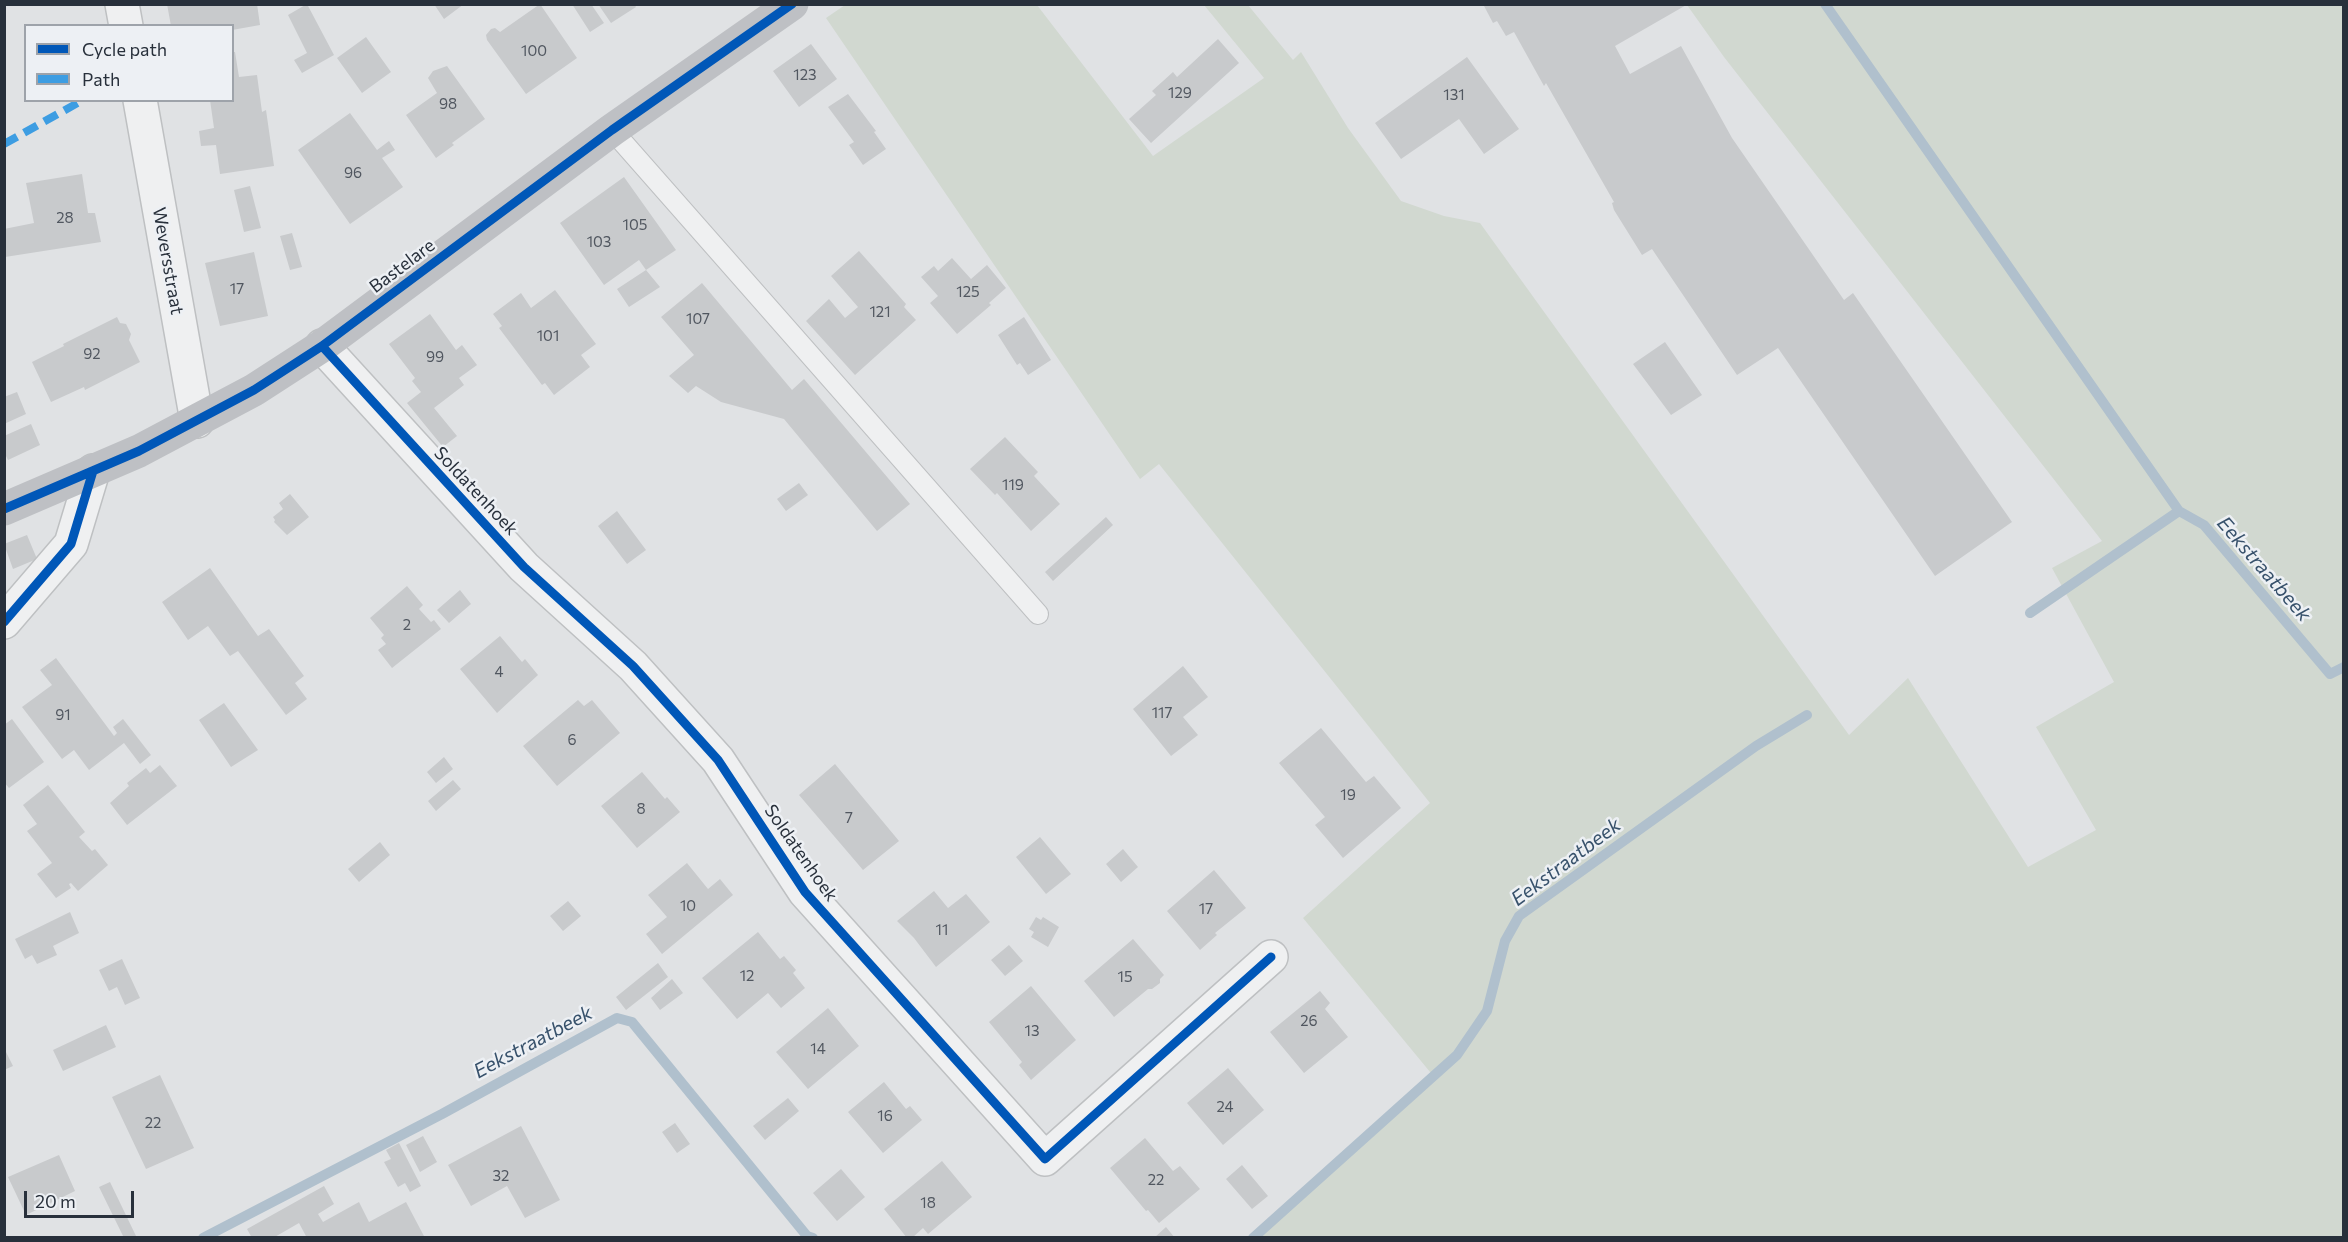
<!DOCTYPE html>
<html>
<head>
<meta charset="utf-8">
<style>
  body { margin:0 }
  #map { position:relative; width:2348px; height:1242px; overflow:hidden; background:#e0e2e4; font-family:Commissioner,sans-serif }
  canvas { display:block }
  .frame { position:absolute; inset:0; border:6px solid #28303b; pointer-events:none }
  .legend { position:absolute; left:24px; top:24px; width:210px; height:78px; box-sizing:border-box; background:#edf0f4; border:2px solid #9ea3aa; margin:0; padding:8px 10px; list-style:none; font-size:18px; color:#28303b }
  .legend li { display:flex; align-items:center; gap:12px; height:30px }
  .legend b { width:30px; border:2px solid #9ea3aa }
  .scale { position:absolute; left:24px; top:1191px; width:110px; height:27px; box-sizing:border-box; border:3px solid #28303b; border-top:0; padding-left:8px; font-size:18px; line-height:21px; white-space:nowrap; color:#28303b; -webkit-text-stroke:4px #edf0f4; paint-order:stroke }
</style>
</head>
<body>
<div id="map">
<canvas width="2348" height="1242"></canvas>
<div class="frame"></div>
<ul class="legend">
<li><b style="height:8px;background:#0057b8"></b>Cycle path</li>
<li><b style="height:8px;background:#3d9de2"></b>Path</li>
</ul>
<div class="scale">20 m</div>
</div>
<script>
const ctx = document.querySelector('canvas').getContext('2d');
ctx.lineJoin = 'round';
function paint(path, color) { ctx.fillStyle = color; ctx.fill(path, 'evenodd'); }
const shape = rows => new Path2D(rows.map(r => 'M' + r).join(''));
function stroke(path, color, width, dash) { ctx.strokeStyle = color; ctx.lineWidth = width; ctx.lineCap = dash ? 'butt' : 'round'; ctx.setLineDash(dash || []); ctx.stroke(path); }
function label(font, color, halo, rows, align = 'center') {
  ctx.font = font + ' Commissioner,sans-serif'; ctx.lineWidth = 5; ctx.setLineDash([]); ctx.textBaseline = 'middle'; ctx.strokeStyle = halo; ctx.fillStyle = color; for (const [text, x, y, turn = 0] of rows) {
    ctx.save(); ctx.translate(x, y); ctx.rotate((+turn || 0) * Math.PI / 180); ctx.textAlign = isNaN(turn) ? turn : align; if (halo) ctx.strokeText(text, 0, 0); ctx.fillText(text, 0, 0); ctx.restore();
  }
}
paint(shape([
  [845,5,1037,5,1153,156,1264,78,1204,5,1248,5,1293,60,1301,52,1348,128,1401,201,1444,216,1480,223,1849,735,1908,678,2028,867,2096,830,2036,727,2114,682,2052,568,2102,541,1724,57,1687,5,2343,5,2343,1237,1260,1237,1435,1078,1303,918,1430,803,1159,464,1140,479,826,18]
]), '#d1d8d0');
stroke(shape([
  [1825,4,2179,511],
  [2030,613,2179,511,2204,525,2330,674,2344,667],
  [203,1238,442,1114,617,1018,632,1022,807,1236,813,1238],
  [1253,1238,1457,1055,1487,1011,1505,941,1519,916,1756,746,1807,715]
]), '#b0c0cd', 10);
paint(shape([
  [167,4,257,4,260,25,232,30,232,26,171,26],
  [307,4,334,55,302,73,294,60,307,53,288,15],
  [434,4,464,4,444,19],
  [540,4,577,58,526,94,487,40,486,35,491,29,495,28,500,32],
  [572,4,591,4,604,23,590,32],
  [598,4,634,4,636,7,611,23],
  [1483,4,1688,4,1615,46,1630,74,1681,46,1732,138,1844,300,1853,293,2012,522,1935,576,1778,348,1737,375,1652,249,1642,255,1614,210,1612,203,1614,202,1546,83,1544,86,1514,32,1506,36,1497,21,1493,23],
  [366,37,391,72,362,93,337,58],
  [1218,39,1239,63,1151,143,1129,119,1156,95,1152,91,1173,72,1177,77],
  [811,44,837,79,799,107,773,71],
  [232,52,235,52,239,77,257,75,262,112,266,110,274,166,220,174,216,145,201,146,199,131,214,128,210,100,232,100],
  [1467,57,1519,129,1484,154,1459,119,1401,159,1375,123],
  [447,66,485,119,452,143,454,145,436,158,406,115,437,93,428,78,433,71],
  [848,94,876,131,874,132,886,149,863,165,849,145,854,142,828,107],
  [350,113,377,150,389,141,395,150,382,158,403,187,350,224,298,150],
  [82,174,88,213,95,213,101,242,5,257,4,229,34,223,26,183],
  [624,177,676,250,646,270,639,260,604,285,560,223],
  [250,186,261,228,244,232,234,190],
  [292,233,302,267,290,270,280,236],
  [859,251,906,304,904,307,916,320,855,375,806,321,829,299,845,318,858,307,831,276],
  [254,252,268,316,220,326,205,263],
  [952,258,971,279,987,265,1006,288,989,303,991,305,957,334,930,303,938,296,921,277,934,266,938,271],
  [646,270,660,287,629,307,617,289],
  [702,283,792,390,804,379,910,504,877,531,784,419,721,402,696,386,688,393,669,376,694,355,661,317],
  [555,290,596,344,581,355,590,367,554,395,545,383,542,385,499,328,502,326,493,314,521,293,531,308],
  [430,314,456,350,462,345,477,365,459,378,464,385,434,408,457,436,443,447,407,403,421,392,412,381,415,378,389,344],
  [117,317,120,323,126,324,131,334,129,340,140,362,85,390,84,387,51,402,32,362,64,346,63,344],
  [1024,317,1051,360,1028,375,1020,363,1017,365,998,335],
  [1665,342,1702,395,1671,415,1633,364],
  [17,392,26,414,4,424,4,397],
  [31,424,40,445,8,460,4,452,4,436],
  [1005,437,1038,472,1034,476,1060,504,1031,531,997,493,995,495,970,469],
  [799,483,808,495,786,511,777,499],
  [290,494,309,517,287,535,274,522,275,520,273,517,283,509,279,503],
  [617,511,646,550,627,564,598,526],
  [1106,517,1113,525,1053,581,1045,572],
  [27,535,37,559,13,569,4,544],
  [210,568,258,636,269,629,304,676,295,683,307,699,286,715,238,651,230,656,208,626,188,640,162,602],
  [407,586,423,605,419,609,431,622,434,620,441,629,392,668,378,650,386,644,381,638,384,635,370,618],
  [460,590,471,604,449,623,437,610],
  [500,636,522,662,525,659,538,675,497,713,460,669],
  [56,658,114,736,117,733,113,727,123,719,151,755,140,764,124,743,89,770,74,750,62,759,22,707,52,685,40,670],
  [1183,666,1208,697,1183,717,1198,735,1171,756,1133,709],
  [578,700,584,706,592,700,620,733,557,786,523,746],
  [224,703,258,750,231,767,199,720],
  [12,719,44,762,9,788,4,782,4,725],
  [1321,728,1366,782,1374,776,1401,808,1343,858,1315,825,1325,817,1279,763],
  [444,757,453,769,436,783,427,772],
  [835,764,899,841,863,870,799,795],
  [160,765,177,786,127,825,110,803,129,786,127,783,146,768,150,773],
  [642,772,665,799,667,797,680,812,637,848,601,806],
  [453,780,461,789,436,811,428,801],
  [48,785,85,832,79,837,92,851,95,849,108,865,78,891,71,883,69,884,71,888,56,898,37,874,52,863,27,831,37,824,23,805],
  [1040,837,1071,874,1046,894,1016,857],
  [380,842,390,855,359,882,348,869],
  [1123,849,1138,867,1121,882,1106,864],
  [687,863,708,889,720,879,733,895,662,954,646,934,667,917,648,895],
  [1214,870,1246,908,1215,933,1217,935,1200,950,1167,911],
  [934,891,948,908,966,894,990,922,936,967,914,938,897,921],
  [568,901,581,916,563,931,550,916],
  [70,912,79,933,53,946,57,955,37,964,32,955,25,959,15,939],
  [1036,917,1041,920,1043,917,1059,927,1048,947,1031,937,1034,932,1029,929],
  [758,932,780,959,784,956,796,970,793,973,805,988,781,1008,768,993,737,1019,702,978],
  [1133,939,1164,975,1160,979,1160,983,1152,989,1148,989,1114,1017,1084,981],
  [1009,945,1023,961,1005,976,991,960],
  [122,959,140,998,125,1005,117,987,109,991,99,970],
  [658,963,668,977,626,1010,616,997],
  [672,979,683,993,660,1010,651,998],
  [1031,986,1076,1040,1031,1080,1019,1065,1022,1062,989,1022],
  [1320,991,1330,1003,1325,1009,1348,1037,1304,1073,1270,1032],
  [828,1008,859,1046,808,1089,776,1052],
  [106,1025,116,1047,63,1071,53,1050],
  [4,1048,13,1066,4,1070],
  [1228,1068,1264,1110,1223,1145,1187,1103],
  [160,1075,194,1148,146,1169,112,1097],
  [884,1082,906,1109,910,1106,922,1120,883,1153,848,1112],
  [788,1098,799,1111,765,1140,753,1126],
  [675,1123,690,1144,677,1153,662,1132],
  [521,1126,560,1200,525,1218,507,1186,471,1206,448,1165],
  [423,1136,437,1162,420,1172,406,1145],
  [1145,1138,1173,1171,1180,1166,1200,1189,1159,1223,1148,1210,1146,1211,1110,1168],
  [399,1143,421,1186,410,1192,405,1183,398,1187,384,1162,391,1159,386,1150],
  [59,1155,75,1191,26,1215,8,1177],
  [942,1161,972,1197,928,1234,923,1228,912,1238,907,1238,884,1209],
  [1242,1165,1268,1196,1252,1209,1226,1179],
  [841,1169,865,1197,837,1221,813,1193],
  [110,1182,136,1236,134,1238,124,1238,99,1187],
  [324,1186,334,1204,318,1214,323,1222,359,1202,369,1222,406,1202,425,1238,307,1238,299,1223,273,1238,252,1238,247,1229],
  [1166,1227,1175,1238,1154,1238]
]), '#c8cacc');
const lane = shape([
  [612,130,1038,614]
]);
const street = shape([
  [122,4,126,26],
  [140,100,197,421],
  [322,346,524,567,633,666,718,760,805,892,1045,1159,1271,957],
  [4,622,71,544,93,471]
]);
stroke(lane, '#bec0c2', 22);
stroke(street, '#bec0c2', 36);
stroke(lane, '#eff0f1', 20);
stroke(street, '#eff0f1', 33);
stroke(shape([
  [4,509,139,451,254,390,322,346,612,130,792,4]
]), '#bec0c4', 33);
stroke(shape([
  [4,144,83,100]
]), '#3d9de2', 8, [15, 8]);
stroke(shape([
  [322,346,524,567,633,666,718,760,805,892,1045,1159,1271,957],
  [4,509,139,451,254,390,322,346,612,130,792,4],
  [4,622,71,544,93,471]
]), '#0057b8', 9);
label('15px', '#515760', null, [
  ["100",534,51],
  ["123",805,75],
  ["129",1180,93],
  ["131",1454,95],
  ["98",448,104],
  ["96",353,173],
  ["28",65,218],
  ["105",635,225],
  ["103",599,242],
  ["17",237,289],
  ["125",968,292],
  ["121",880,312],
  ["107",698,319],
  ["101",548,336],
  ["92",92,354],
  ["99",435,357],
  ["119",1013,485],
  ["2",407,625],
  ["4",499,672],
  ["117",1162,713],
  ["91",63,715],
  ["6",572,740],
  ["19",1348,795],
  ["8",641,809],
  ["7",849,818],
  ["10",688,906],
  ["17",1206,909],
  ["11",942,930],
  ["12",747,976],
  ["15",1125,977],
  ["26",1309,1021],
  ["13",1032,1031],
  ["14",818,1049],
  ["24",1225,1107],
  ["16",885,1116],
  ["22",153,1123],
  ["32",501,1176],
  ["22",1156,1180],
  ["18",928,1203]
]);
label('18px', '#28303b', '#edf0f4', [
  ["Weversstraat",168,261,80],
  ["Bastelare",402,266,-37],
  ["Soldatenhoek",476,491,47],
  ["Soldatenhoek",801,853,55]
]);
label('italic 20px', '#37516b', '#edf0f4', [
  ["Eekstraatbeek",2264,569,49],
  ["Eekstraatbeek",1566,862,-37],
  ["Eekstraatbeek",533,1042,-28]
]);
</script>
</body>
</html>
